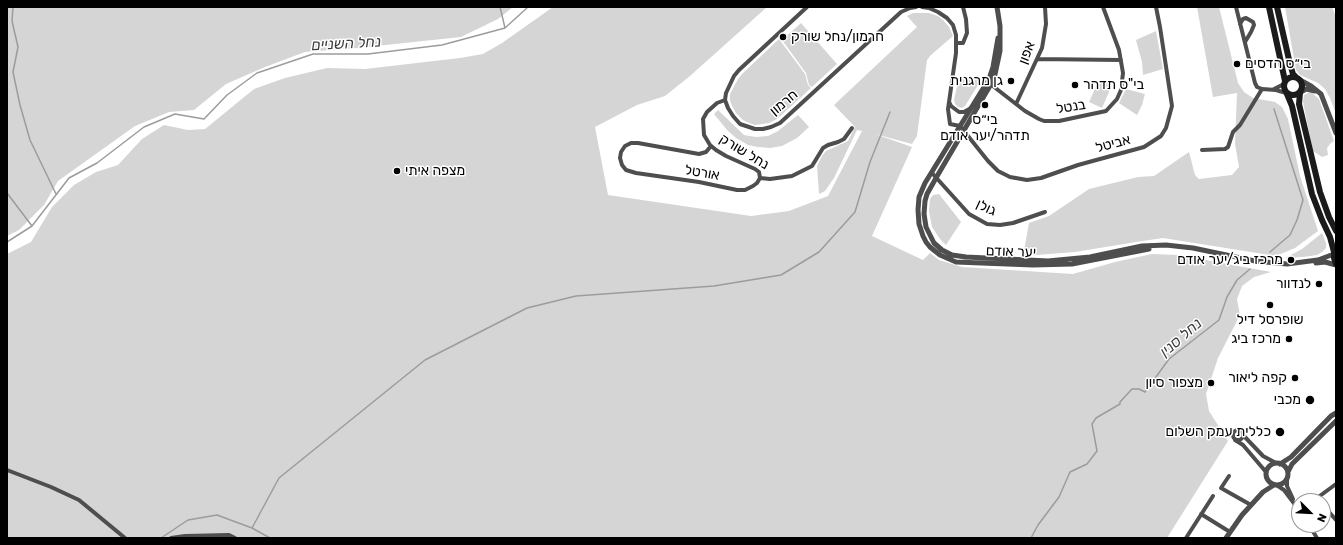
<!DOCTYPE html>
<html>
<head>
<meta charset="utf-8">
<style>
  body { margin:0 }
  #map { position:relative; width:1343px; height:545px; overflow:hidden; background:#fff; font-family:Rubik,sans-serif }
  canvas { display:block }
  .frame { position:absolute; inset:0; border:8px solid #000; pointer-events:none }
  .north { position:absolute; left:1291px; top:493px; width:40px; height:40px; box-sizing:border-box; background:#fff; border:1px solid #999; border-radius:50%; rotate:114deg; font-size:11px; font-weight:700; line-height:16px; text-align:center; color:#000 }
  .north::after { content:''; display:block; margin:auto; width:14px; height:18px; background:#000; clip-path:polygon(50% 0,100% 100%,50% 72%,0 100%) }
</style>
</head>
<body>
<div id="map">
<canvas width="1343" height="545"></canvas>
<div class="frame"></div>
<div class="north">N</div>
</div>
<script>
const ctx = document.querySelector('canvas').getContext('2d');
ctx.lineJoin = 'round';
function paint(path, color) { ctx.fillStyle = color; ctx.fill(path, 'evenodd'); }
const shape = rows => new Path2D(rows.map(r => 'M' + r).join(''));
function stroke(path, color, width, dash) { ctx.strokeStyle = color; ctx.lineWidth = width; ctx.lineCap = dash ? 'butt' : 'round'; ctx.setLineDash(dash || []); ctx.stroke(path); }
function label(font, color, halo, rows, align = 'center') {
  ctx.font = font + ' Rubik,Heebo,sans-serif'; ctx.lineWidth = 3; ctx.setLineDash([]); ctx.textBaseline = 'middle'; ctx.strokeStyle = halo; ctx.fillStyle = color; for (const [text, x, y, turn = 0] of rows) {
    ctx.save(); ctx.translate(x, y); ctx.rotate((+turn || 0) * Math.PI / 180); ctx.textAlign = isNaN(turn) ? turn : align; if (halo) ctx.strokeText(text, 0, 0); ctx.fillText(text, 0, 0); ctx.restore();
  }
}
paint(shape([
  [7,7,513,7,498,19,461,37,357,48,305,52,265,67,226,84,194,110,169,112,135,126,58,181,44,205,19,230,7,236],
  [553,7,767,7,690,76,665,96,637,105,595,127,608,195,751,216,789,211,828,196,862,131,857,130,834,178,825,191,819,194,817,166,822,156,826,151,848,141,855,127,834,105,917,27,907,16,913,13,929,13,938,16,943,20,949,27,953,36,931,55,927,60,917,136,912,144,875,134,912,147,872,236,923,260,930,253,939,260,962,267,1073,274,1115,262,1152,254,1178,255,1271,272,1254,277,1242,286,1237,299,1240,315,1218,358,1206,394,1209,411,1228,441,1167,538,7,538,7,254,31,242,52,207,74,185,96,172,118,165,142,139,164,125,188,130,205,129,254,89,285,78,327,68,365,69,460,58,483,54,502,43],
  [1197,7,1219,7,1238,83,1244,92,1253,98,1275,102,1282,107,1288,119,1300,176,1318,231,1295,248,1276,256,1163,238,1136,242,1075,252,1023,256,1029,223,1049,216,1089,189,1138,177,1154,176,1189,152,1195,175,1199,179,1232,175,1239,167,1235,144,1237,93,1213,97],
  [1285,7,1332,7,1336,17,1336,114,1330,98,1325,89,1318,83,1300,75,1296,70],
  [801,23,837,64,812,87,809,85,806,73,782,40],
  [1156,31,1163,69,1143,75,1142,62,1136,40],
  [779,39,805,74,808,85,811,88,777,119,769,123,755,125,749,123,743,120,736,113,732,106,730,100,730,94,738,79,743,73],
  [959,77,981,80,965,106,962,108,958,107,955,104,954,100],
  [1099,80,1112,85,1102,108,1089,102],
  [1126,89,1145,94,1142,105,1137,115,1119,103],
  [1308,93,1312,93,1319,99,1334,141,1330,144,1327,148,1328,155,1322,157,1313,151,1303,102,1304,95],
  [718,110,744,135,756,137,768,136,778,131,798,115,809,127,797,138,782,146,770,148,758,147,748,145,736,138,727,130,714,114],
  [939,194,961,222,946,245,940,239,932,227,929,211,930,199,933,195],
  [1322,233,1326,243,1326,248,1322,252,1317,255,1303,257,1285,258,1302,249]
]), '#d5d5d5');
stroke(shape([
  [13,7,12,21,18,47,13,72,20,105,30,140,56,194],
  [500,7,505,28],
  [7,193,32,226],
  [7,242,32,226,69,178,97,163,144,127,175,114,204,119,227,95,257,73,313,54,368,54,442,45,505,28,528,7],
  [1270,252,1290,235,1297,220,1303,200,1274,109],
  [252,528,279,478,425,360,527,308,576,296,714,286,781,275,819,252,855,212,870,162,890,112],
  [161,538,188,520,217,515,252,528,270,538],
  [1031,538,1038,525,1059,497,1070,472,1087,464,1097,451,1092,424,1096,418,1120,404,1120,402,1132,389,1139,389,1145,392,1169,359,1219,320,1227,297,1237,280,1250,269]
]), '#9c9c9c', 1.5);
stroke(shape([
  [807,7,739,70,734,76,726,93,725,100,728,108,733,116,740,124,755,129,763,129,771,127,780,123,901,12,910,8,916,7],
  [922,7,929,8,938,12,947,18,953,25,956,35,956,53,948,109,950,124,960,126,988,161,998,171,1010,177,1027,180,1041,178,1078,165,1144,147,1161,136,1166,128,1172,106,1160,27,1156,7],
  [1236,7,1255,83,1257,87,1262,89,1276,90,1286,93],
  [1240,24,1243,19,1246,18,1253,22,1254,25,1251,32,1245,42],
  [957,43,963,43,967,33,966,19,963,7],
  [1037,59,1121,60],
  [989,83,1025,111,1039,119,1044,121,1059,121,1106,111,1117,99,1121,90,1123,73,1119,50,1103,7],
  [1274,89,1284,84],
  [725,100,717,103,707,112,703,119,704,135,710,145,716,150,726,156,755,169,759,172,760,178],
  [949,102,951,106,959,112,964,112,971,108],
  [1016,104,1042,48,1046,24,1045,7],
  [711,146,706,152,699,154,638,143,631,143,625,146,621,152,620,158,622,165,626,170,636,173,699,182,737,190,745,190,753,186,757,183,760,178],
  [1202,150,1225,149,1228,147,1233,132,1240,125,1262,89],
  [932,173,969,214,987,224,1000,225,1013,223,1045,212],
  [760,178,770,179,792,176,812,166,823,148,828,145,838,142,844,139,852,128],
  '1233 435a5 5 0 1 1 10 0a5 5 0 1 1-10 0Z',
  [1243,435,1263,456,1276,463],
  [1235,440,1243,445,1266,472],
  [7,470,51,487,79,500,125,538],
  [1229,476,1221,488,1251,505],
  [1287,480,1287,486,1293,499],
  [1278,486,1284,490,1299,510],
  [1313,501,1336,484],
  [1323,505,1336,520],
  [1201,514,1230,532],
  [1309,525,1317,538],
  [171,538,185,536,229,535,235,538],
  [1186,538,1213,496]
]), '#4e4e4e', 4);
stroke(shape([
  [997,7,1000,26,1000,51,994,79,936,178,927,194,925,201,924,214,926,227,934,243,942,250,952,255,966,257,1048,261,1090,257,1142,246,1166,245,1193,248,1255,261,1287,264,1318,260,1334,254],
  [998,38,993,67,989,79,925,183,919,197,918,210,919,224,923,236,926,242,930,247,940,255,956,262,1033,265,1072,264,1149,249],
  [1300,80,1311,86,1321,94,1336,133],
  [1301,92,1306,89,1315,91],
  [1316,263,1325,262,1336,265],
  '1266 474a11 11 0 1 1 22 0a11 11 0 1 1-22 0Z',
  [1280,464,1291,457,1331,416,1336,413],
  [1288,472,1292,464,1336,421],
  [1226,538,1242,515,1263,492,1274,485]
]), '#4e4e4e', 5);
stroke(shape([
  [1269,7,1285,81],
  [1277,7,1290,64,1293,74,1297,78],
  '1284 86a9 9 0 1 1 18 0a9 9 0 1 1-18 0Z',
  [1300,93,1299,104,1320,192,1329,217,1336,231],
  [1287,94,1292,106,1312,194,1322,220,1330,237,1334,252],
  [1336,249,1334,254,1334,258,1336,264]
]), '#1b1b1b', 6);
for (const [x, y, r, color] of [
  [783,37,4,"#000"],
  [1237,64,4,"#000"],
  [1011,81,4,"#000"],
  [1075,85,4,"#000"],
  [985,105,4,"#000"],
  [397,171,4,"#000"],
  [1291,260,4,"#000"],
  [1319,284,4,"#000"],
  [1270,305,4,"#000"],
  [1289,339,4,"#000"],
  [1295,378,4,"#000"],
  [1211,383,4,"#000"],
  [1310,400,5,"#000"],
  [1280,432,5,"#000"]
]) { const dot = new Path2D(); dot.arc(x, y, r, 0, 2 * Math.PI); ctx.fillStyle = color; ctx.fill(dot); stroke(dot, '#fff', 1.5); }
label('14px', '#000', '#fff', [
  ["חרמון/נחל שורק",791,37,"left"],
  ["בי״ס הדסים",1245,64,"left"],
  ["גן מרגנית",1003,81],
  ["בי\"ס תדהר",1083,85,"left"],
  ["בי״ס",985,120,"center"],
  ["תדהר/יער אודם",985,136,"center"],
  ["מצפה איתי",405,171,"left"],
  ["מרכז ביג/יער אודם",1283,260],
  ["לנדוור",1311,284],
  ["שופרסל דיל",1270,320,"center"],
  ["מרכז ביג",1281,339],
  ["קפה ליאור",1287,378],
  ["מצפור סיון",1203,383],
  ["מכבי",1301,400],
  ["כללית עמק השלום",1271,432]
], 'right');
label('14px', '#000', '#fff', [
  ["אפון",1027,53,-69],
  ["חרמון",784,103,-40],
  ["בנטל",1071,107,-9],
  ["אביטל",1113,144,-15],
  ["נחל שורק",744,152,31],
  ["אורטל",702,173,10],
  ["גולן",986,208,25],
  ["יער אודם",1011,252,2]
]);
label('italic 15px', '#3d3d3d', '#fff', [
  ["נחל השניים",346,44,-3],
  ["נחל סנין",1181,338,-41]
]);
</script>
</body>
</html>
